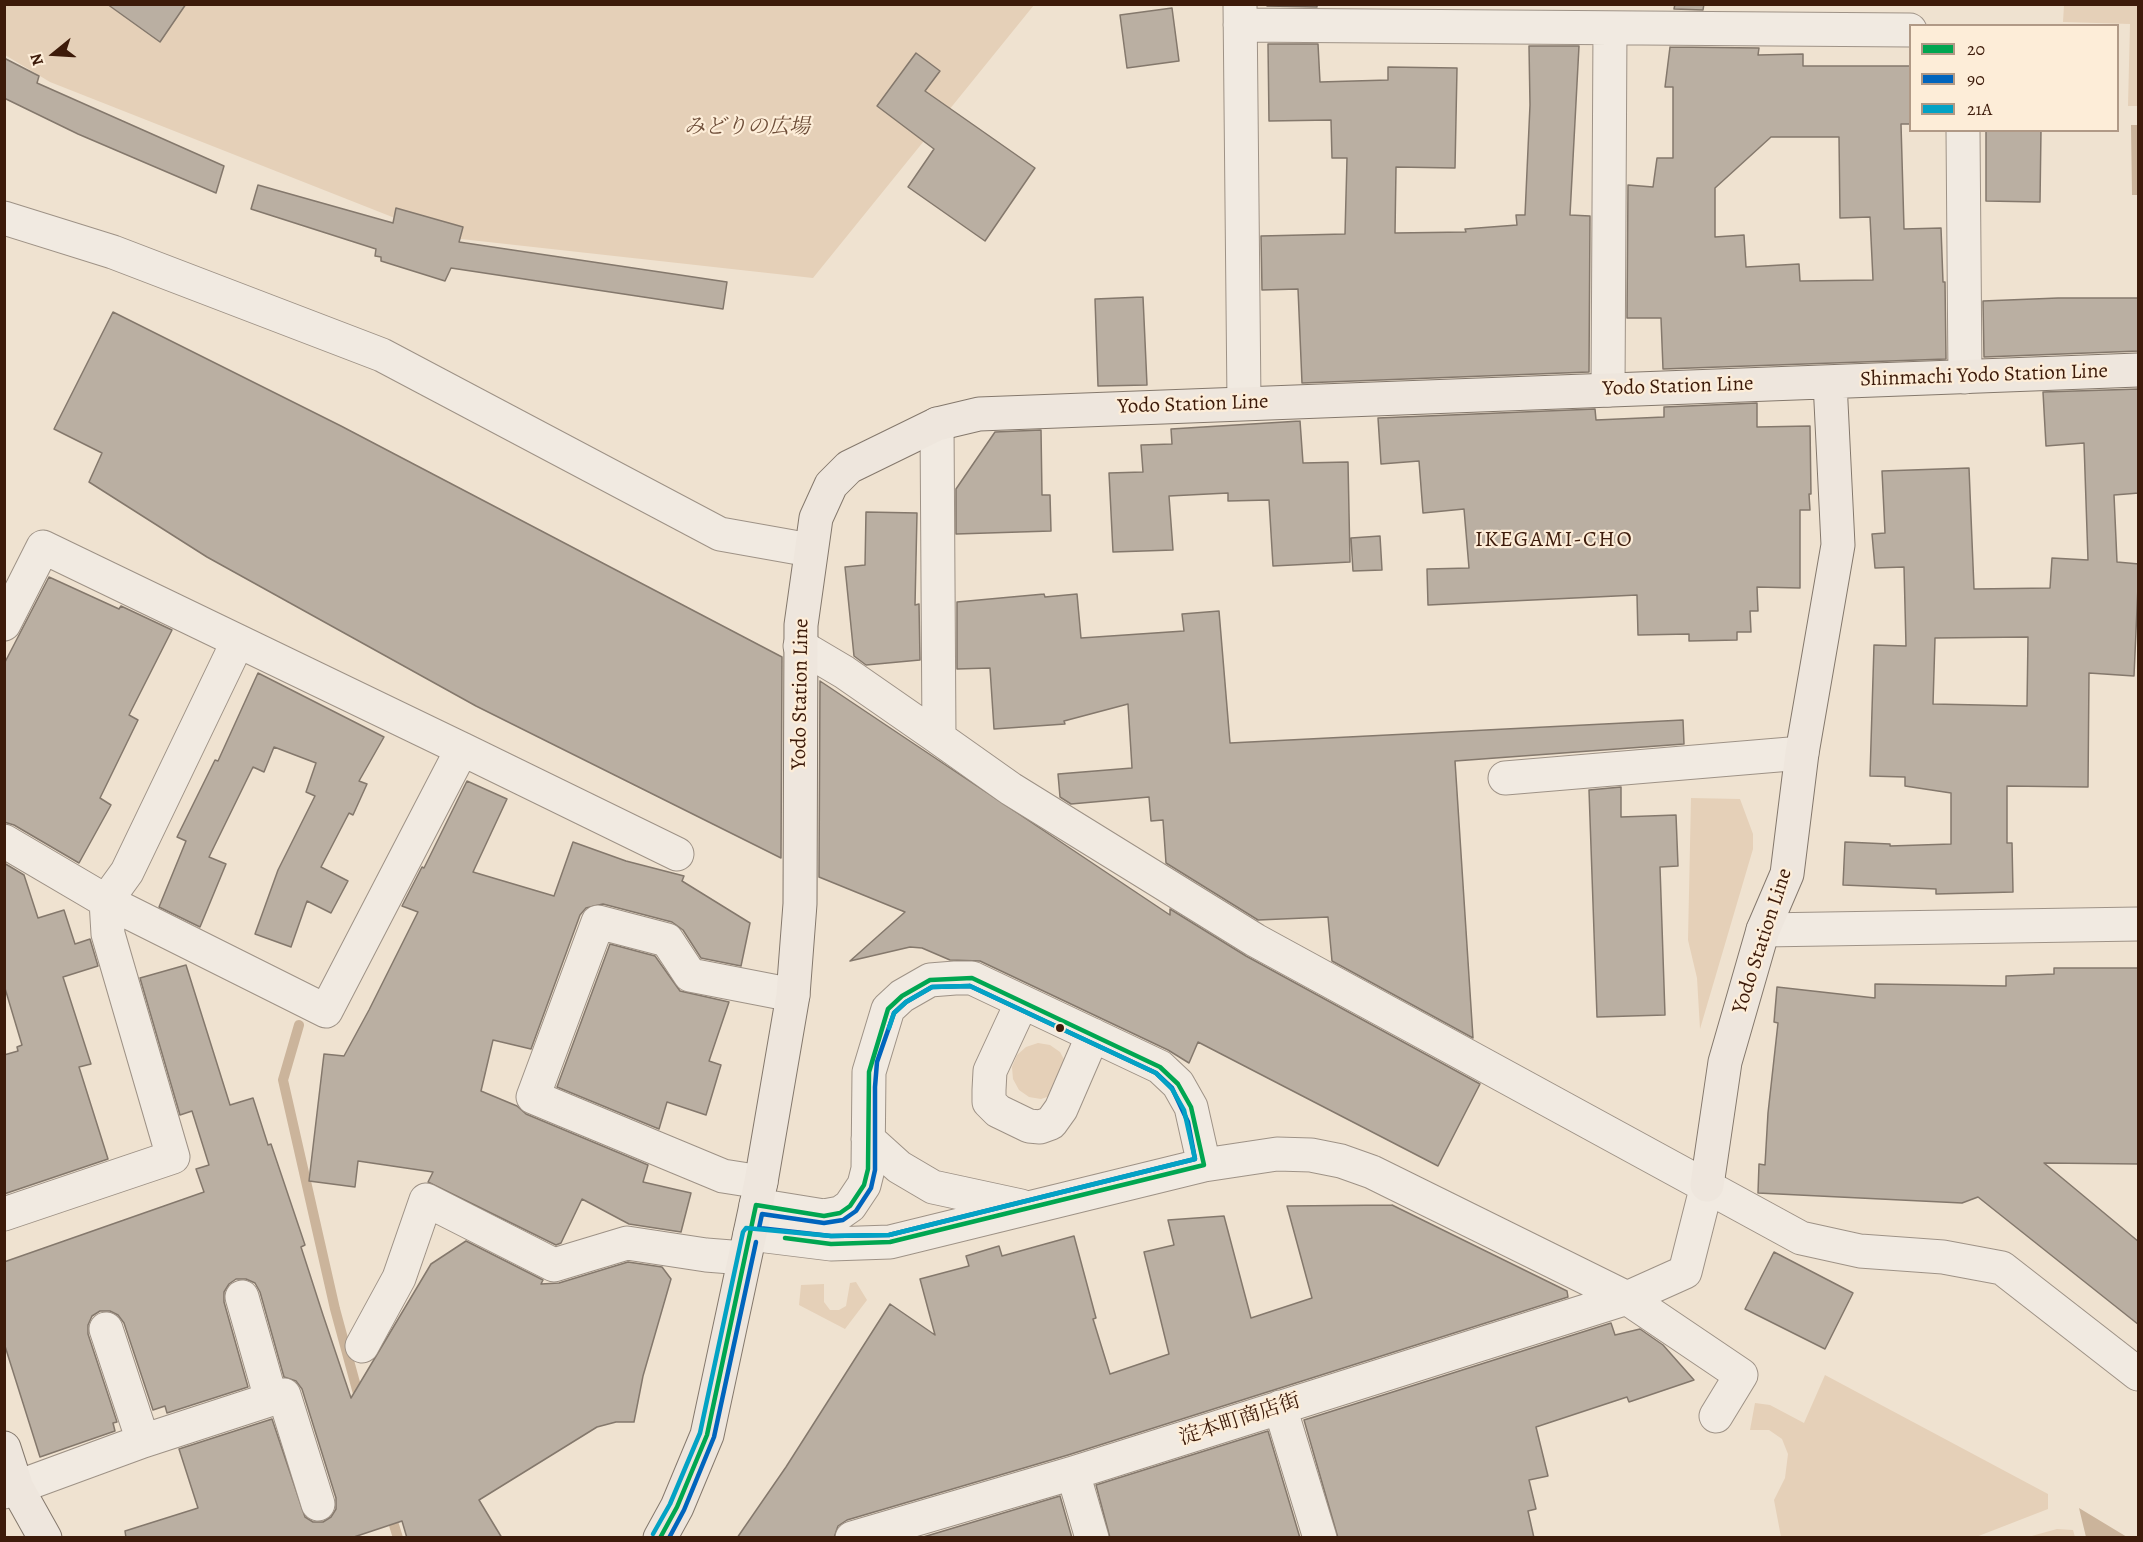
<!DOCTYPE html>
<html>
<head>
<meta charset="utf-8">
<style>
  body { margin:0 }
  #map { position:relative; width:2143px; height:1542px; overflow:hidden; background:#efe2d0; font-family:Alegreya,serif }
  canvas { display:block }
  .frame { position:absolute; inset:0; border:6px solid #3d1b0a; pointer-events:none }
  .legend { position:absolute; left:1909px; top:24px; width:210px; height:108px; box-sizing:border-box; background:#fdedd8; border:2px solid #b09986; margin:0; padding:8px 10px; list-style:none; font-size:18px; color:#3d1b0a }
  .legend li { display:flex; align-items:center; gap:12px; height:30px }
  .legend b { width:30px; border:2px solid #b09986 }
  .north { position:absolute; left:24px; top:24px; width:60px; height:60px; -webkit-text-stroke:4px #fdedd8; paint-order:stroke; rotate:252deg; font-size:16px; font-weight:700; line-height:24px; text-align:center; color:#3d1b0a }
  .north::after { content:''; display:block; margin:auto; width:21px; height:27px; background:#3d1b0a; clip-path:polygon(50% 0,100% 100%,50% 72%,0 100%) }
</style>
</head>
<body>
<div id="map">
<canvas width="2143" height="1542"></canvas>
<div class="frame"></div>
<ul class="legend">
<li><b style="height:8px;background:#00a651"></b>20</li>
<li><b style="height:8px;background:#0065bd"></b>90</li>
<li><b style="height:8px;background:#03a2c4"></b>21A</li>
</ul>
<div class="north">N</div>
</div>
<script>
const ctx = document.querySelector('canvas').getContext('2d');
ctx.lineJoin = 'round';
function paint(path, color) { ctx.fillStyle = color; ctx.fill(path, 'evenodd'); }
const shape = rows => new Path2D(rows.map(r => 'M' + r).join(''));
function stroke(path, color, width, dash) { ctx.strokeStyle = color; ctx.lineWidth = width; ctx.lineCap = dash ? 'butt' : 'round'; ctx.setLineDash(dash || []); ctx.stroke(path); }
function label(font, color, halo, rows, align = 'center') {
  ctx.font = font + ' Alegreya,"Noto Serif JP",serif'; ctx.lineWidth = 4.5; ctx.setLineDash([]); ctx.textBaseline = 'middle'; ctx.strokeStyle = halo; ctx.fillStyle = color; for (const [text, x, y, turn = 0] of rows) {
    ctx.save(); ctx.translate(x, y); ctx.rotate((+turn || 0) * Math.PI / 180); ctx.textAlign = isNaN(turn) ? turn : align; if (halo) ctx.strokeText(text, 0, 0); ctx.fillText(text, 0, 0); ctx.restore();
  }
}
paint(shape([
  [5,5,1034,5,813,278,443,237,50,82,5,55],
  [2064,5,2138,5,2138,106,2128,106,2130,24,2063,22],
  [1691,798,1740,799,1753,834,1753,849,1700,1029,1697,978,1688,940],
  [1038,1043,1050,1045,1060,1052,1066,1063,1053,1095,1041,1099,1029,1097,1019,1090,1013,1079,1012,1067,1017,1055,1026,1047],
  [856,1282,867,1300,845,1329,799,1305,801,1285,824,1284,824,1302,830,1310,839,1310,846,1306,850,1283],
  [1825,1375,2048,1494,2048,1509,1976,1537,1781,1537,1774,1500,1785,1478,1788,1454,1782,1439,1769,1430,1750,1430,1755,1403,1770,1405,1804,1423],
  [2057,1529,2073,1530,2075,1537,2028,1537]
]), '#e5d0b8');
paint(shape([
  [2131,125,2138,125,2138,195,2132,195],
  [2079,1508,2127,1537,2086,1537]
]), '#cbb49b');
stroke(shape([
  [299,1025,283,1080,335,1309,360,1401],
  [390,1512,398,1538]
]), '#cbb49b', 10);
const building = shape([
  [107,4,186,4,160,42,107,4],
  [1267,4,1317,4,1317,7,1267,6,1267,4],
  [1675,4,1704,4,1703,10,1674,9,1675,4],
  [1172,8,1179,61,1127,68,1120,15,1172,8],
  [1268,44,1318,44,1320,82,1388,80,1388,67,1457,68,1455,168,1396,167,1395,233,1466,232,1465,229,1517,225,1516,215,1525,215,1530,105,1529,46,1579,46,1570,215,1590,216,1589,372,1302,383,1298,289,1262,290,1261,236,1345,234,1347,158,1332,158,1331,120,1269,121,1268,44],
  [1670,47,1759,48,1758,55,1803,54,1803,66,1911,66,1911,124,1901,124,1904,229,1941,228,1943,282,1945,282,1946,359,1663,369,1661,318,1627,318,1628,185,1653,187,1657,158,1673,158,1673,87,1665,87,1670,47],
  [1771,137,1839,137,1840,218,1870,217,1873,280,1800,281,1799,264,1746,267,1744,235,1715,237,1715,188,1771,137],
  [916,53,940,71,925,91,1035,168,985,241,908,187,934,149,877,106,916,53],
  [4,58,39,76,37,83,224,166,216,193,78,134,4,98,4,58],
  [1986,130,2041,130,2040,202,1986,201,1986,130],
  [258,185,393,223,396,208,463,227,459,242,727,282,723,309,451,268,445,281,381,261,381,257,375,256,376,249,251,209,258,185],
  [1143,297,1147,385,1098,386,1095,299,1143,297],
  [2058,298,2139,298,2139,351,1984,357,1983,301,2058,298],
  [113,312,341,426,782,657,781,858,476,706,207,557,89,482,102,453,54,429,113,312],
  [2139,389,2139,493,2114,495,2117,562,2139,564,2134,676,2089,673,2088,787,2007,786,2007,843,2012,843,2013,892,1936,894,1936,889,1843,885,1845,842,1890,844,1890,846,1951,844,1951,793,1905,786,1905,777,1870,776,1874,645,1906,646,1904,567,1875,568,1872,534,1885,533,1882,471,1969,468,1974,589,2050,588,2052,558,2088,560,2084,443,2046,446,2043,392,2139,389],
  [2028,637,2027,706,1933,704,1935,638,2028,637],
  [1757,403,1757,427,1810,426,1811,494,1809,494,1810,510,1800,510,1800,588,1757,587,1758,611,1750,611,1751,632,1737,632,1737,640,1689,641,1689,634,1638,635,1637,595,1428,605,1427,569,1469,568,1464,509,1423,513,1419,461,1381,464,1378,418,1595,409,1596,420,1664,417,1664,407,1757,403],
  [1300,421,1303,463,1348,462,1350,562,1273,566,1269,500,1228,501,1228,493,1169,496,1173,550,1113,552,1109,473,1143,472,1141,445,1172,444,1171,429,1300,421],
  [1041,430,1042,495,1050,495,1051,531,956,534,956,489,995,432,1041,430],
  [866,512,917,513,915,605,919,604,920,660,866,665,854,656,845,567,865,565,866,512],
  [1380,536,1382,570,1353,571,1351,538,1380,536],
  [49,577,119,609,121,606,172,630,129,715,138,720,100,798,111,805,79,863,14,825,4,822,4,664,49,577],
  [1044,594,1045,597,1077,594,1081,638,1184,631,1182,614,1219,611,1230,743,1683,720,1684,744,1455,761,1473,1038,1332,961,1328,917,1258,920,1166,863,1163,820,1151,821,1149,797,1071,804,1060,797,1058,774,1132,768,1128,704,1064,721,1065,724,994,729,990,668,957,669,957,602,1044,594],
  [258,673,384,737,359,781,367,784,353,815,349,813,321,867,348,881,331,913,307,901,291,947,255,934,278,870,315,796,306,792,316,763,274,747,264,772,253,767,209,857,226,864,200,927,159,907,186,841,177,837,215,760,218,761,258,673],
  [820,681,1170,915,1170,909,1246,956,1480,1084,1438,1166,1198,1042,1189,1063,1168,1050,980,961,950,960,922,948,910,947,850,961,905,912,819,877,820,681],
  [467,781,507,799,473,872,554,896,573,842,626,861,684,876,682,881,750,923,741,966,701,958,683,930,672,922,603,904,586,908,580,915,531,1049,493,1040,481,1091,517,1106,526,1114,648,1165,643,1182,691,1193,681,1232,629,1224,582,1199,561,1243,556,1245,428,1182,433,1172,358,1161,355,1187,309,1181,324,1054,344,1056,369,1010,418,912,402,906,422,867,424,868,467,781],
  [1621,787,1621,817,1676,815,1678,866,1660,867,1665,1015,1597,1017,1589,790,1621,787],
  [4,863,24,875,38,918,64,910,75,944,90,939,98,966,63,977,91,1064,79,1067,108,1159,4,1194,4,1055,18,1051,17,1047,22,1045,4,985,4,863],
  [610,944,655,956,680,991,729,1002,709,1061,721,1065,706,1115,667,1102,659,1129,557,1087,610,944],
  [186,965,230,1105,253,1098,268,1145,271,1144,305,1245,301,1247,323,1315,351,1398,431,1264,466,1241,543,1280,541,1284,559,1283,628,1262,662,1267,671,1279,643,1376,634,1422,616,1422,597,1427,479,1500,502,1538,407,1538,402,1521,351,1538,126,1538,125,1531,198,1508,179,1449,272,1419,305,1517,313,1522,323,1522,331,1517,336,1509,336,1498,302,1389,296,1381,284,1377,260,1292,255,1283,246,1279,236,1279,229,1284,224,1292,224,1302,248,1387,167,1413,165,1406,153,1410,124,1323,118,1315,110,1311,100,1311,92,1316,88,1325,88,1334,117,1422,113,1423,115,1431,40,1457,4,1343,4,1262,204,1192,196,1169,209,1165,192,1111,180,1115,140,978,186,965],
  [2054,968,2139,968,2139,1164,2044,1163,2139,1242,2139,1325,1978,1197,1962,1203,1758,1193,1759,1164,1765,1165,1768,1113,1778,1023,1774,1022,1777,987,1875,998,1875,984,2006,986,2006,976,2054,974,2054,968],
  [1392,1205,1567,1291,1568,1297,1068,1455,847,1520,838,1526,834,1538,737,1538,786,1467,890,1304,935,1335,920,1279,969,1266,966,1256,999,1246,1002,1256,1074,1236,1096,1318,1093,1319,1110,1374,1169,1354,1144,1252,1174,1245,1168,1220,1224,1216,1251,1318,1312,1298,1287,1206,1392,1205],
  [1774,1252,1853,1293,1825,1349,1745,1309,1774,1252],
  [1611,1323,1615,1335,1640,1329,1663,1345,1694,1380,1629,1402,1627,1397,1536,1427,1548,1476,1529,1480,1536,1509,1528,1511,1534,1538,1338,1538,1304,1420,1611,1323],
  [1268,1431,1300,1538,1110,1538,1096,1485,1268,1431],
  [1060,1496,1072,1538,920,1538,1060,1496]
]);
paint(building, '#baafa2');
stroke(building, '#84786c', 1.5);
const minor = shape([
  [1240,4,1244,403],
  [1240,25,1910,30],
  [1963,130,1965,377],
  [4,218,113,252,382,355,720,534,810,550],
  [1608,390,1610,28],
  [937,424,939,738,1011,789,1255,940,1801,1238,1860,1251,1943,1257,2002,1268,2138,1374],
  [4,624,43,547,462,749,326,1011,106,901,4,841],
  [800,646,844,672,939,738],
  [462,749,677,854],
  [1505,778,1802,753],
  [1763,930,2138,924],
  [1022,1002,990,1071,989,1090,989,1102,998,1111,1029,1126,1040,1127,1051,1123,1061,1109,1093,1035],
  [868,1139,899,1167,933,1187,1021,1206],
  [761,1182,723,1176,533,1097,598,922,667,940,690,975,793,995],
  [756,1205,824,1216,840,1213,850,1206,864,1185,868,1169,869,1072,888,1009,902,996,930,980,955,978,972,978,1160,1067,1178,1084,1191,1107,1204,1165],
  [4,1214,173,1157,108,934,106,901,127,872,238,641],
  [750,1234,831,1244,890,1242,1204,1165,1277,1154,1311,1155,1341,1161,1372,1172,1627,1298,1685,1272,1707,1185],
  [242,1297,271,1399],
  [106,1329,143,1441],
  [362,1346,399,1278,426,1200,554,1265,627,1243,706,1255,744,1258],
  [1280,1407,1320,1538],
  [1073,1473,1092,1538],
  [4,1492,143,1441,284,1395,318,1504],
  [852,1538,1073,1473,1627,1298,1741,1375,1716,1416]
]);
const major = shape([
  [1707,1185,1725,1062,1763,930,1787,874,1802,753,1838,545,1830,382],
  [4,1448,17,1488,45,1538],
  [660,1538,677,1507,707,1435,761,1182,793,995,800,904,801,625,816,518,831,485,849,467,937,424,979,414,2138,370]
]);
stroke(minor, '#9e9286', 35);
stroke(major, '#84786c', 35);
stroke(minor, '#f1eae1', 33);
stroke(major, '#eee6dd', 33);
stroke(shape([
  [756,1205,824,1216,840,1213,850,1206,864,1185,868,1169,869,1072,888,1009,902,996,930,980,972,978,1160,1067,1178,1084,1191,1107,1204,1165],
  [785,1238,831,1244,890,1242,1204,1165],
  [660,1538,677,1507,707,1435,756,1205]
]), '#00a651', 4.5);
stroke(shape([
  [970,986,1156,1073,1172,1088,1188,1122,1195,1159,889,1235,831,1236,759,1228,762,1214,824,1223,843,1220,856,1211,871,1188,875,1170,875,1087,877,1062,894,1013,906,1002,932,987,970,986],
  [669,1538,684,1510,714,1437,756,1242]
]), '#0065bd', 4.5);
stroke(shape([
  [653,1534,670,1504,700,1433,743,1232,746,1228,831,1236,889,1235,1195,1159,1184,1110,1172,1089,1156,1073,970,986,932,987,906,1002,894,1013,889,1028]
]), '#03a2c4', 4.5);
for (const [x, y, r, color] of [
  [1060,1028,5,"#3d1b0a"]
]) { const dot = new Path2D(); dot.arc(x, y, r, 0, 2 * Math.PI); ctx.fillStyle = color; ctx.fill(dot); stroke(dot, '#fdedd8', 2); }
label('italic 21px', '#6d4d38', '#fdedd8', [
  ["みどりの広場",747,128]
]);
label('21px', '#3d1b0a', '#fdedd8', [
  ["Shinmachi Yodo Station Line",1984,376,-2],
  ["Yodo Station Line",1678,387,-2],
  ["Yodo Station Line",1193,405,-2],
  ["Yodo Station Line",801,694,-89],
  ["Yodo Station Line",1763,941,-72],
  ["淀本町商店街",1240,1420,-18]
]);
ctx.letterSpacing = '1.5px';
label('22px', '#3d1b0a', '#fdedd8', [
  ["IKEGAMI-CHO",1554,541]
]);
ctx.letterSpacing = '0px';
</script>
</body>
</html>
